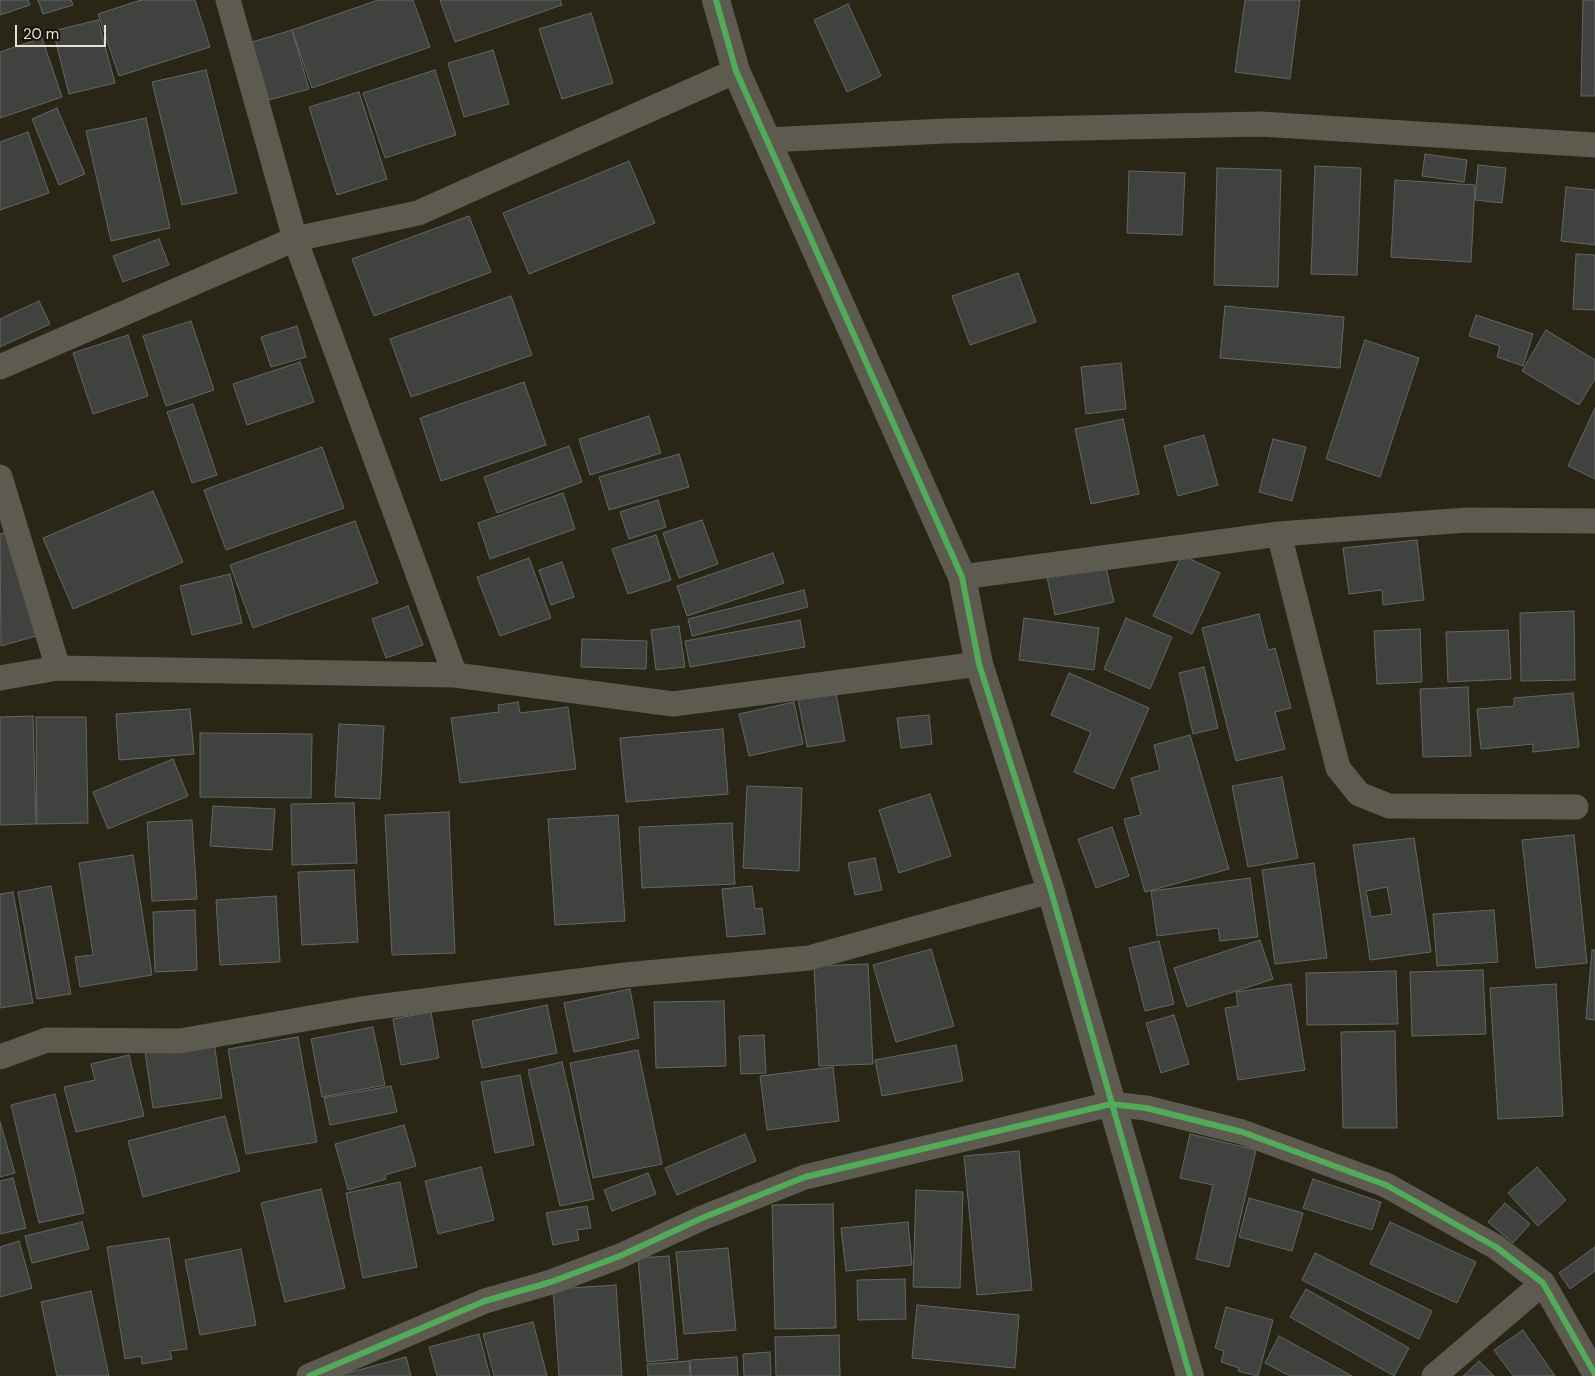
<!DOCTYPE html>
<html>
<head>
<meta charset="utf-8">
<style>
  body { margin:0 }
  #map { position:relative; width:1595px; height:1376px; overflow:hidden; background:#292616; font-family:"DM Sans",sans-serif }
  canvas { display:block }
  .scale { position:absolute; left:15px; top:25px; width:91px; height:22px; box-sizing:border-box; border:2px solid #e5e2d1; border-top:0; padding-left:6px; font-size:15px; line-height:18px; white-space:nowrap; color:#e5e2d1; -webkit-text-stroke:4px #161408; paint-order:stroke }
</style>
</head>
<body>
<div id="map">
<canvas width="1595" height="1376"></canvas>
<div class="scale">20 m</div>
</div>
<script>
const ctx = document.querySelector('canvas').getContext('2d');
ctx.lineJoin = 'round';
function paint(path, color) { ctx.fillStyle = color; ctx.fill(path, 'evenodd'); }
const shape = rows => new Path2D(rows.map(r => 'M' + r).join(''));
function stroke(path, color, width, dash) { ctx.strokeStyle = color; ctx.lineWidth = width; ctx.lineCap = dash ? 'butt' : 'round'; ctx.setLineDash(dash || []); ctx.stroke(path); }
const building = shape([
  [0,0,28,0,30,5,0,15,0,0],
  [38,0,71,0,73,5,43,14,38,0],
  [141,0,195,0,210,47,119,76,98,14,141,0],
  [378,0,413,0,430,47,312,88,292,30,378,0],
  [440,0,560,0,562,5,455,42,440,0],
  [1245,0,1300,0,1290,79,1235,72,1245,0],
  [1583,0,1595,0,1595,96,1581,96,1583,0],
  [848,4,881,76,847,92,814,20,848,4],
  [591,13,613,83,562,99,539,29,591,13],
  [98,20,115,83,69,94,53,31,98,20],
  [292,30,309,89,269,100,252,42,292,30],
  [42,38,62,97,0,118,0,52,42,38],
  [493,50,509,104,464,117,448,63,493,50],
  [206,70,237,193,182,205,152,82,206,70],
  [435,70,456,135,385,158,363,93,435,70],
  [359,92,387,179,337,195,309,107,359,92],
  [57,108,85,174,59,185,32,119,57,108],
  [146,118,170,228,111,241,86,131,146,118],
  [28,132,49,193,0,210,0,142,28,132],
  [1425,154,1467,160,1464,182,1422,176,1425,154],
  [629,161,655,223,529,274,503,213,629,161],
  [1478,165,1506,168,1502,203,1475,200,1478,165],
  [1315,166,1361,168,1357,275,1311,274,1315,166],
  [1217,168,1281,170,1278,287,1214,285,1217,168],
  [1129,171,1185,173,1182,235,1127,233,1129,171],
  [1395,180,1475,185,1471,262,1391,257,1395,180],
  [1566,187,1595,190,1595,245,1561,241,1566,187],
  [469,216,491,272,374,316,352,259,469,216],
  [159,239,169,265,123,282,113,256,159,239],
  [1576,254,1595,255,1595,310,1573,309,1576,254],
  [1018,273,1036,322,970,345,952,296,1018,273],
  [511,296,532,355,411,397,390,339,511,296],
  [39,301,50,324,0,347,0,319,39,301],
  [1225,306,1344,317,1340,368,1220,358,1225,306],
  [1476,315,1533,334,1523,366,1497,357,1500,346,1469,336,1476,315],
  [191,321,214,390,166,406,143,336,191,321],
  [297,326,306,357,271,367,261,337,297,326],
  [1546,330,1595,360,1595,379,1579,405,1522,371,1546,330],
  [128,335,148,396,93,414,73,353,128,335],
  [1365,340,1419,358,1380,477,1326,459,1365,340],
  [300,362,314,402,247,425,233,384,300,362],
  [1121,363,1126,409,1086,414,1081,367,1121,363],
  [524,382,546,445,441,481,420,418,524,382],
  [193,404,217,475,192,483,167,412,193,404],
  [1595,408,1595,479,1568,466,1595,408],
  [649,416,661,453,590,475,579,439,649,416],
  [1123,419,1139,494,1091,504,1075,429,1123,419],
  [1204,435,1218,485,1178,496,1164,446,1204,435],
  [1273,439,1306,447,1292,501,1259,492,1273,439],
  [569,446,582,482,497,513,484,477,569,446],
  [322,447,344,508,226,550,204,490,322,447],
  [679,454,689,487,609,510,599,477,679,454],
  [153,491,183,562,73,609,43,538,153,491],
  [563,493,575,529,490,559,478,523,563,493],
  [658,500,666,527,629,539,620,512,658,500],
  [702,520,718,564,679,578,663,533,702,520],
  [355,521,378,583,253,628,230,565,355,521],
  [6,532,36,636,1,646,0,534,6,532],
  [656,535,671,580,628,594,612,549,656,535],
  [1417,540,1424,600,1383,605,1382,590,1349,594,1343,548,1417,540],
  [773,553,784,583,687,616,677,586,773,553],
  [1182,555,1220,573,1192,634,1153,616,1182,555],
  [529,558,551,618,500,636,477,577,529,558],
  [1104,559,1114,602,1055,615,1046,572,1104,559],
  [562,562,574,597,551,605,539,570,562,562],
  [230,574,242,623,192,635,180,586,230,574],
  [804,590,808,607,692,636,688,619,804,590],
  [408,606,423,645,386,658,372,619,408,606],
  [1574,611,1575,680,1521,681,1520,613,1574,611],
  [1259,614,1268,650,1275,648,1291,708,1275,712,1285,749,1236,761,1202,628,1259,614],
  [1024,618,1099,628,1094,670,1019,660,1024,618],
  [1126,618,1172,637,1150,689,1104,669,1126,618],
  [800,620,805,647,690,667,685,641,800,620],
  [679,626,685,667,656,670,651,630,679,626],
  [1420,629,1422,682,1377,684,1374,631,1420,629],
  [1508,630,1511,679,1448,682,1446,632,1508,630],
  [582,639,647,641,646,669,581,667,582,639],
  [1204,667,1218,728,1193,734,1179,673,1204,667],
  [1069,673,1149,708,1114,789,1074,772,1091,732,1051,715,1069,673],
  [1468,687,1471,756,1423,757,1420,689,1468,687],
  [836,693,845,741,807,747,798,699,836,693],
  [1573,693,1579,747,1533,752,1533,744,1481,749,1477,709,1514,706,1514,698,1573,693],
  [518,702,520,713,568,707,576,769,460,783,451,718,499,712,498,705,518,702],
  [794,702,803,744,749,756,739,714,794,702],
  [190,709,194,754,119,760,116,714,190,709],
  [929,715,932,744,901,748,897,718,929,715],
  [33,716,36,824,0,825,0,717,33,716],
  [36,717,86,717,88,823,37,824,36,717],
  [339,724,384,726,380,799,335,797,339,724],
  [723,729,728,794,626,802,620,738,723,729],
  [200,733,312,734,311,798,200,797,200,733],
  [1190,735,1229,869,1145,892,1124,819,1141,815,1131,778,1160,770,1154,745,1190,735],
  [173,759,188,796,108,829,93,792,173,759],
  [1282,777,1298,858,1248,867,1232,786,1282,777],
  [747,786,802,788,799,871,743,868,747,786],
  [930,794,951,856,899,873,879,810,930,794],
  [354,803,357,863,292,865,291,804,354,803],
  [213,806,275,809,272,850,210,846,213,806],
  [449,812,455,953,392,955,385,815,449,812],
  [618,815,625,921,555,925,548,819,618,815],
  [192,820,197,899,152,901,147,822,192,820],
  [732,823,735,884,642,888,639,827,732,823],
  [1112,827,1129,876,1096,888,1078,839,1112,827],
  [1574,835,1587,963,1536,968,1522,840,1574,835],
  [1414,838,1431,952,1370,960,1353,845,1414,838],
  [1387,887,1392,914,1371,917,1366,891,1387,887],
  [133,855,152,975,80,987,75,957,93,955,79,863,133,855],
  [875,858,882,890,855,895,848,863,875,858],
  [1314,863,1327,958,1275,964,1262,870,1314,863],
  [354,870,358,942,302,945,298,872,354,870],
  [1250,878,1258,937,1220,941,1218,928,1157,936,1151,891,1250,878],
  [51,886,71,994,37,999,18,892,51,886],
  [752,886,755,909,762,908,765,934,727,937,722,889,752,886],
  [13,892,33,1003,0,1008,0,894,13,892],
  [276,896,280,962,220,965,216,900,276,896],
  [195,910,197,970,155,972,153,912,195,910],
  [1494,910,1498,962,1437,966,1433,914,1494,910],
  [1260,940,1273,979,1187,1007,1174,968,1260,940],
  [1159,941,1174,1004,1145,1011,1129,948,1159,941],
  [931,949,954,1026,896,1042,873,965,931,949],
  [1592,950,1595,950,1595,1020,1586,1019,1592,950],
  [868,964,873,1064,819,1066,814,966,868,964],
  [1483,970,1486,1034,1412,1036,1410,972,1483,970],
  [1396,971,1398,1024,1307,1025,1306,973,1396,971],
  [1291,984,1305,1070,1238,1080,1225,1008,1238,1006,1236,992,1291,984],
  [1556,984,1563,1116,1498,1119,1490,988,1556,984],
  [630,989,639,1038,574,1052,564,1003,630,989],
  [724,1001,726,1066,656,1068,654,1002,724,1001],
  [547,1005,557,1053,482,1068,472,1021,547,1005],
  [431,1012,439,1058,401,1065,393,1019,431,1012],
  [1174,1015,1189,1064,1161,1073,1146,1023,1174,1015],
  [373,1027,385,1085,322,1097,311,1039,373,1027],
  [1395,1031,1397,1128,1343,1128,1341,1032,1395,1031],
  [764,1035,766,1073,741,1074,739,1036,764,1035],
  [298,1037,317,1142,246,1154,228,1049,298,1037],
  [214,1042,222,1098,153,1108,145,1052,214,1042],
  [956,1045,963,1081,882,1096,875,1060,956,1045],
  [638,1050,662,1164,593,1178,570,1063,638,1050],
  [129,1055,144,1116,76,1132,64,1087,95,1080,91,1064,129,1055],
  [562,1062,594,1199,560,1206,528,1070,562,1062],
  [833,1067,839,1121,767,1130,760,1076,833,1067],
  [520,1075,534,1145,495,1153,481,1082,520,1075],
  [391,1086,397,1112,330,1125,324,1098,391,1086],
  [55,1094,84,1213,39,1223,11,1105,55,1094],
  [225,1116,240,1171,143,1197,128,1141,225,1116],
  [0,1122,15,1173,0,1177,0,1122],
  [404,1125,416,1166,385,1175,386,1179,348,1190,335,1144,404,1125],
  [745,1134,756,1161,677,1195,665,1168,745,1134],
  [1190,1134,1256,1150,1229,1267,1196,1259,1213,1185,1180,1178,1190,1134],
  [1019,1151,1032,1290,977,1295,964,1156,1019,1151],
  [481,1167,494,1220,438,1234,425,1181,481,1167],
  [1537,1167,1566,1200,1538,1226,1508,1193,1537,1167],
  [648,1173,656,1194,612,1211,604,1190,648,1173],
  [13,1178,26,1228,0,1234,0,1181,13,1178],
  [1313,1179,1381,1202,1372,1230,1303,1208,1313,1179],
  [400,1182,417,1267,363,1278,346,1193,400,1182],
  [321,1189,345,1288,285,1302,261,1203,321,1189],
  [916,1190,963,1192,960,1288,913,1287,916,1190],
  [1249,1198,1303,1213,1292,1251,1239,1237,1249,1198],
  [1505,1203,1530,1224,1513,1243,1488,1222,1505,1203],
  [833,1204,836,1328,775,1329,772,1205,833,1204],
  [587,1206,591,1228,577,1230,579,1240,553,1245,546,1213,587,1206],
  [82,1222,89,1249,32,1263,25,1236,82,1222],
  [908,1222,912,1265,846,1271,841,1228,908,1222],
  [1390,1222,1476,1262,1457,1303,1370,1264,1390,1222],
  [169,1238,187,1349,170,1351,172,1359,142,1364,141,1356,125,1359,107,1247,169,1238],
  [19,1241,32,1288,0,1297,0,1247,19,1241],
  [1595,1247,1595,1271,1570,1289,1559,1273,1595,1247],
  [728,1248,736,1330,684,1334,676,1252,728,1248],
  [241,1249,256,1325,200,1335,185,1260,241,1249],
  [1315,1253,1432,1311,1419,1339,1302,1280,1315,1253],
  [669,1256,678,1359,647,1362,638,1258,669,1256],
  [905,1279,906,1319,858,1320,857,1280,905,1279],
  [616,1285,622,1376,559,1376,553,1289,616,1285],
  [1306,1289,1409,1348,1394,1376,1290,1317,1306,1289],
  [91,1291,109,1376,57,1376,41,1302,91,1291],
  [917,1305,1019,1315,1015,1368,912,1358,917,1305],
  [1226,1307,1273,1320,1258,1376,1238,1371,1239,1368,1221,1362,1224,1351,1215,1348,1226,1307],
  [533,1322,547,1376,494,1376,483,1334,533,1322],
  [1523,1330,1555,1376,1513,1376,1494,1350,1523,1330],
  [479,1334,490,1376,437,1376,429,1347,479,1334],
  [839,1335,840,1376,776,1376,775,1337,839,1335],
  [1279,1336,1352,1376,1290,1376,1265,1363,1279,1336],
  [770,1352,771,1376,744,1376,743,1354,770,1352],
  [406,1357,411,1376,337,1376,406,1357],
  [737,1357,738,1376,691,1376,690,1360,737,1357],
  [689,1361,690,1376,648,1376,647,1364,689,1361],
  [1479,1361,1494,1376,1463,1376,1479,1361]
]);
paint(building, '#3f423f');
stroke(building, '#646765', 1);
stroke(shape([
  [228,0,295,239,455,675],
  [768,140,944,131,1261,124,1595,145],
  [0,367,295,239,418,213,736,71],
  [0,477,58,668],
  [1279,534,1338,768,1359,794,1389,806,1576,807],
  [962,577,1279,534,1467,520,1595,521],
  [0,678,58,668,455,675,673,704,979,664],
  [0,1057,47,1040,180,1041,361,1009,625,975,809,958,1051,891],
  [309,1376,485,1301,551,1282,620,1256,702,1218,805,1177,1111,1104,1146,1108,1242,1132,1386,1185,1496,1247,1543,1283,1595,1374],
  [1434,1376,1543,1283]
]), '#5d5b4f', 25);
stroke(shape([
  [716,0,736,71,962,577,979,664,1051,891,1190,1376]
]), '#5d5b4f', 28);
stroke(shape([
  [716,0,736,71,962,577,979,664,1051,891,1190,1376],
  [309,1376,485,1301,551,1282,620,1256,702,1218,805,1177,1111,1104,1146,1108,1242,1132,1386,1185,1496,1247,1543,1283,1595,1374]
]), '#51ab58', 6);
</script>
</body>
</html>
